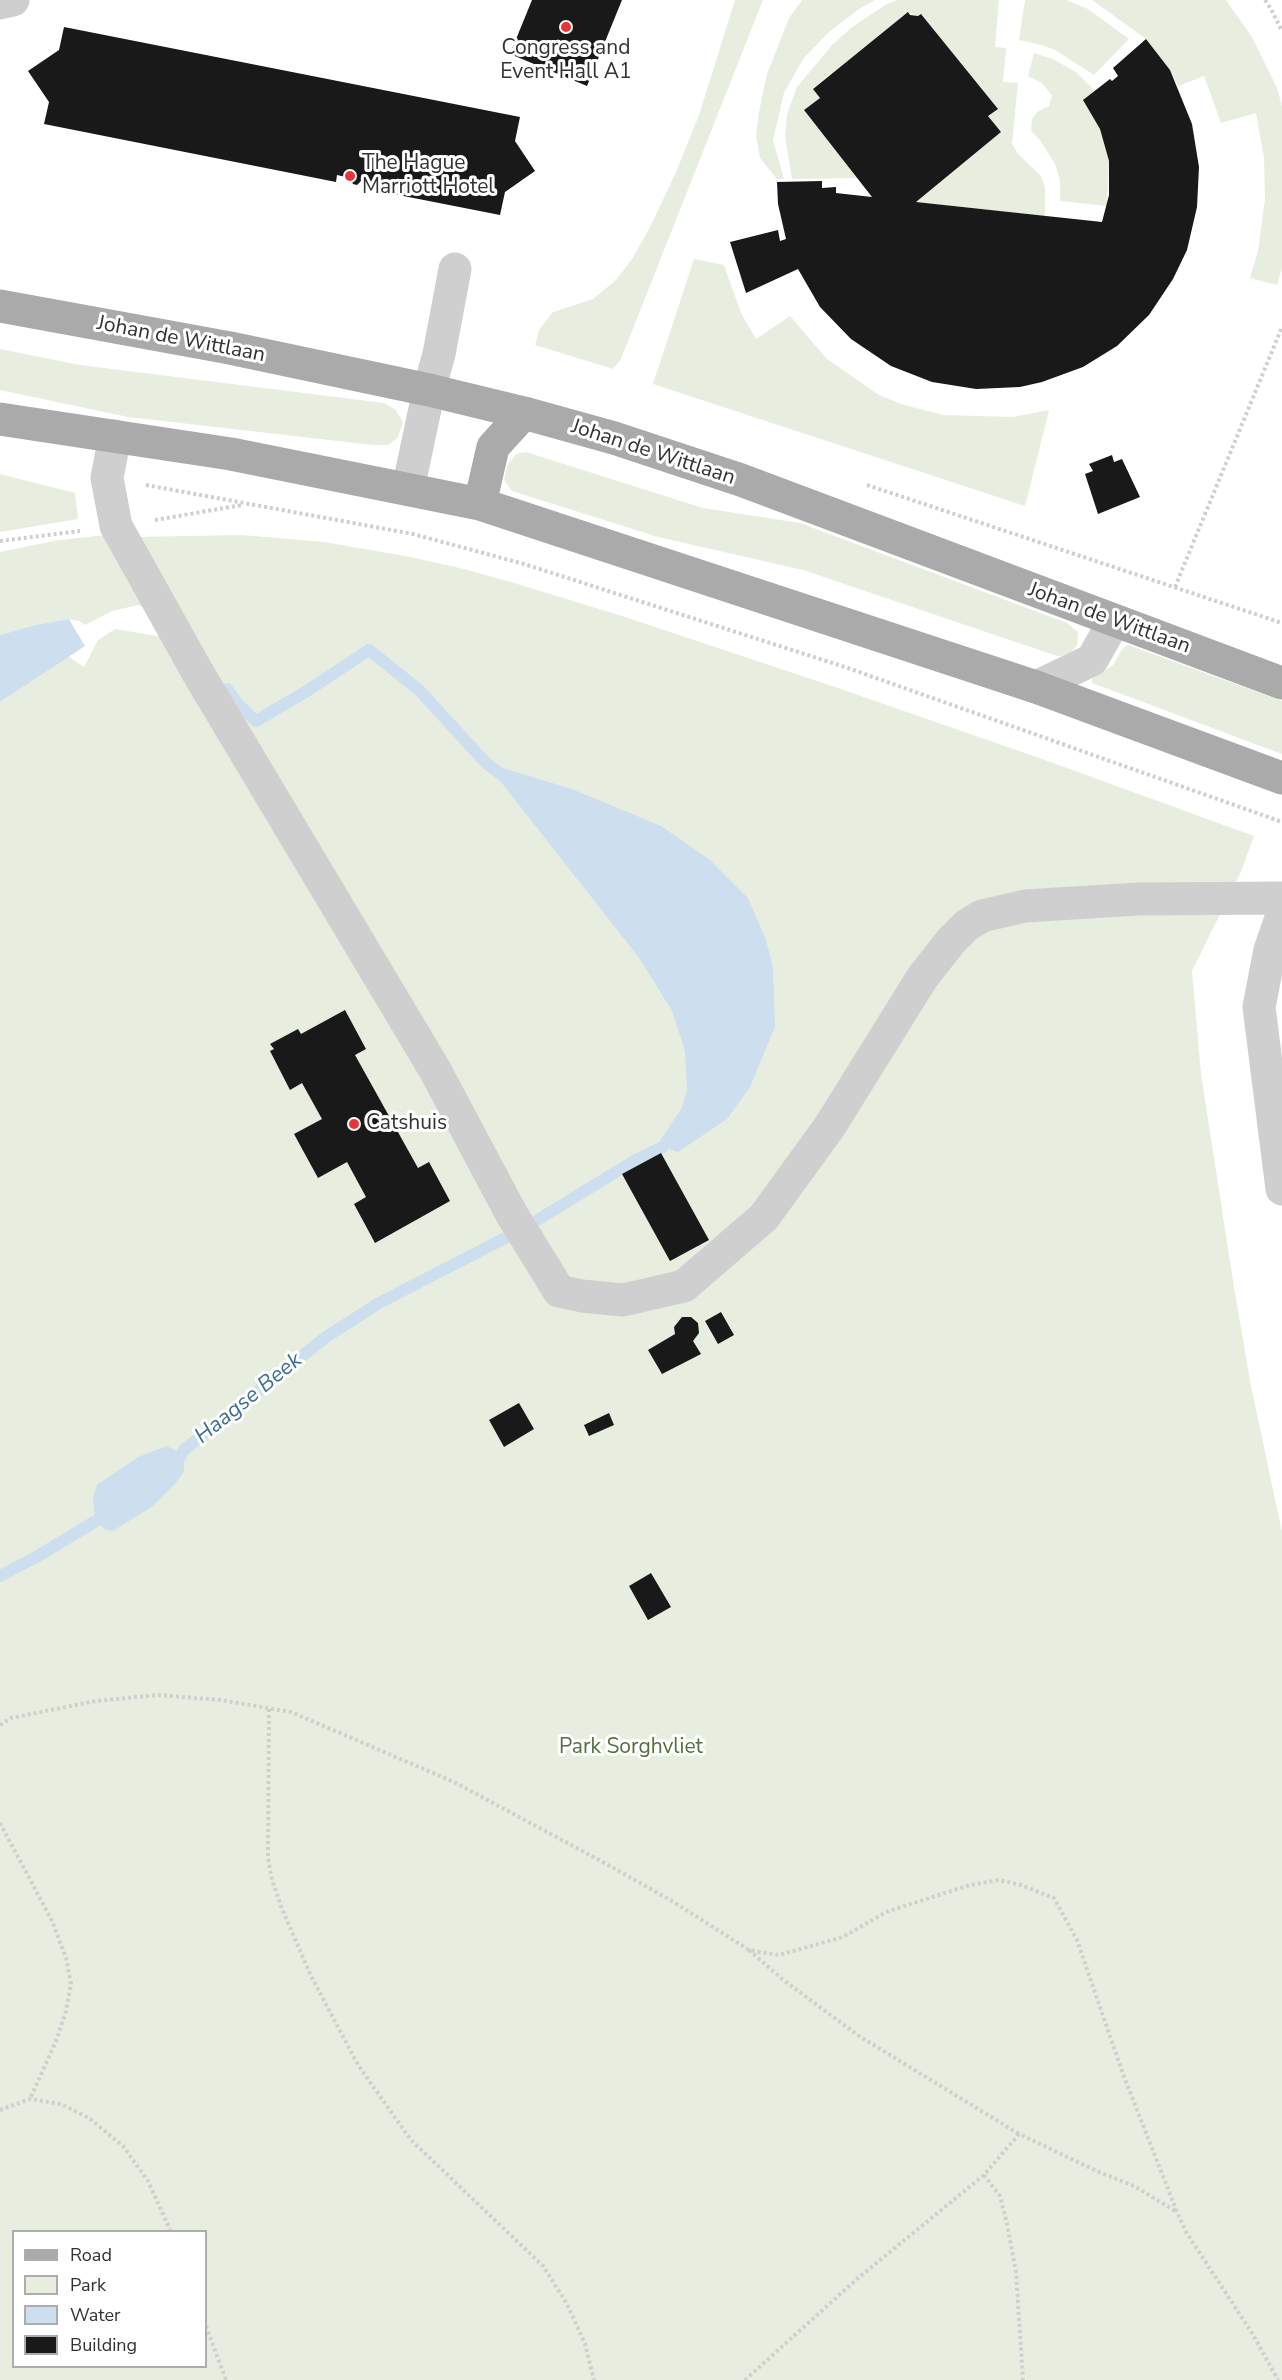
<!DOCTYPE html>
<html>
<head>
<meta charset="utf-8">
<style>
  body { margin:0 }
  #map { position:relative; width:1282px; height:2380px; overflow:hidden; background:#fff; font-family:"Nunito Sans",sans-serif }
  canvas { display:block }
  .legend { position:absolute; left:12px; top:2230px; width:195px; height:138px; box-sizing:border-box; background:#fff; border:2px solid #adadad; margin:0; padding:8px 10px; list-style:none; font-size:18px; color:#323232 }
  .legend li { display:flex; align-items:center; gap:12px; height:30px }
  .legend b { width:30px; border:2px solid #adadad }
</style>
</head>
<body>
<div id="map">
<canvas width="1282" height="2380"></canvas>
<ul class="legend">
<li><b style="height:8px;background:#aaa"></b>Road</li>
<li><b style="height:16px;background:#e7eee0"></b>Park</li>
<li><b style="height:16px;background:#cddfee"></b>Water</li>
<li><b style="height:16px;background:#191919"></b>Building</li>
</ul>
</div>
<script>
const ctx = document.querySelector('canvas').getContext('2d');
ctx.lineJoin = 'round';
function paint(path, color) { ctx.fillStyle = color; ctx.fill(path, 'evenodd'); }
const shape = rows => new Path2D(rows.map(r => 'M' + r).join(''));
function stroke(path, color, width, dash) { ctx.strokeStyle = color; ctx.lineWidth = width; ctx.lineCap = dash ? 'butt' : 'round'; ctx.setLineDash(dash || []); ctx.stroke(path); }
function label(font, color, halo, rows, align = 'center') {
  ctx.font = font + ' "Nunito Sans",sans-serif'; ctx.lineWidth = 6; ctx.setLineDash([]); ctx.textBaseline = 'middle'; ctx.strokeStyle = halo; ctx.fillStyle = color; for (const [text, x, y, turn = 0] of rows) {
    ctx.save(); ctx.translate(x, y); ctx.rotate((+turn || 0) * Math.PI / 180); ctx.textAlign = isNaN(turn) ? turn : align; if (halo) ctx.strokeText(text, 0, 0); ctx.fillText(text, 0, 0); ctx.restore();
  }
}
paint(shape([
  [735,0,763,0,621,359,613,369,535,345,539,330,553,312,593,299,616,280,632,259,650,227,676,172,699,115],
  [802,0,875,0,859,9,828,33,803,59,784,93,773,140,784,179,777,179,760,158,756,136,759,112,767,74,789,18],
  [898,0,999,0,995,47,1006,48,1003,82,1018,83,1012,144,1019,155,1041,176,1045,187,1045,216,916,202,1001,132,988,116,997,109,921,14,918,16,908,13,813,88,820,98,804,110,857,178,792,179,785,136,787,114,797,87,832,45,852,27,887,4],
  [1025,0,1066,0,1088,9,1129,39,1094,75,1055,50,1042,45,1019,40],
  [1092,0,1226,0,1252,37,1277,88,1282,106,1282,268,1277,285,1250,278,1258,251,1265,199,1264,158,1256,113,1221,123,1204,76,1178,86,1170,70,1146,39],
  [1034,53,1053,59,1076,72,1095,91,1100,129,1109,161,1107,206,1060,201,1060,181,1056,166,1040,140,1031,131,1032,119,1037,112,1049,106,1052,96,1042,83,1028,76],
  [694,259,724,265,741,313,756,339,790,316,827,359,879,395,901,404,943,415,1013,417,1049,410,1025,506,653,384],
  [0,349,80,365,384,403,396,410,403,422,398,437,389,445,373,445,128,417,0,390],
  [526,452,703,508,800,523,1067,623,1078,632,1077,645,1069,655,1057,656,803,570,658,537,512,491,504,480,507,466,516,454],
  [0,474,75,493,78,519,0,532],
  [106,535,144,607,138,605,112,611,85,625,79,621,69,619,35,625,0,635,0,552,59,540],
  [242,535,324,542,405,556,460,568,514,583,622,616,835,687,1045,760,1254,836,1241,872,1192,971,1201,1074,1234,1287,1251,1386,1282,1532,1282,2380,0,2380,0,702,68,656,84,667,98,640,115,629,163,637,133,537],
  [14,2232,206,2232,206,2366,14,2366],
  [1128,645,1282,701,1282,754,1092,683,1092,679,1113,665,1123,648]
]), '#e7eee0');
paint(shape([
  [69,619,85,646,0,702,0,635,35,625],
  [486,763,572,789,661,826,709,859,748,898,766,940,773,968,775,1027,750,1087,727,1119,678,1152,663,1147,676,1131,687,1089,685,1051,672,1011,640,959],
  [167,1446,180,1453,184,1450,184,1471,176,1483,153,1506,113,1531,105,1530,97,1521,94,1510,93,1498,97,1485,138,1457]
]), '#cddfee');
stroke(shape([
  [227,689,238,704,256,721,307,691,369,650,419,690,486,763,498,772],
  [539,1219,634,1161,663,1147,687,1111],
  [176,1464,184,1450,326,1337,379,1303,509,1236],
  [0,1576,38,1556,109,1513]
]), '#cddfee', 12);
paint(shape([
  [532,0,622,0,587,86,510,54],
  [908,12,910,15,918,16,921,14,998,109,988,116,1001,132,916,202,1102,222,1109,195,1109,161,1100,129,1083,100,1110,79,1112,81,1118,76,1113,68,1146,39,1170,70,1192,124,1199,167,1197,207,1187,250,1173,279,1149,315,1117,346,1083,367,1042,382,1020,387,976,389,932,382,891,366,851,339,820,307,798,269,746,293,730,242,778,230,780,241,786,239,778,204,777,182,822,181,822,188,836,187,836,193,872,197,804,110,820,98,813,89],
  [64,27,520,117,515,141,535,171,505,192,500,215,373,190,374,183,362,180,357,185,353,184,350,178,337,175,336,182,44,124,49,102,28,71,59,50],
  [1112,455,1114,462,1122,459,1140,497,1098,514,1085,474,1093,471,1089,464],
  [345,1010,366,1049,355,1055,418,1168,429,1162,450,1201,375,1243,354,1204,366,1197,347,1162,318,1178,294,1134,322,1119,302,1083,290,1090,270,1051,274,1049,270,1044,298,1029,301,1034],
  [661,1153,709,1240,670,1261,622,1174],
  [721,1312,734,1335,718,1344,705,1321],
  [682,1317,691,1317,698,1323,699,1333,693,1341,701,1354,662,1374,648,1350,675,1334,674,1327],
  [519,1403,534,1429,504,1447,489,1420],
  [609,1413,614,1425,589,1436,584,1425],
  [651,1573,671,1607,648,1620,629,1586]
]), '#191919');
stroke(shape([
  [1265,0,1271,9,1282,31],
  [146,485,413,534,524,564,848,668,1282,822],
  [867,485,1282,623],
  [155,520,242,505],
  [0,541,80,531],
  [1175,587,1282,327],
  [269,1709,268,1858,272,1880,282,1909,311,1976,358,2065,411,2140,543,2266,567,2304,585,2344,594,2380],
  [0,1725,11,1718,96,1701,158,1695,220,1700,291,1712,454,1782,601,1861,672,1901,749,1950,779,1955,843,1937,886,1912,970,1885,999,1880,1021,1885,1054,1898,1077,1940,1123,2074,1177,2212,1186,2232,1252,2333,1278,2380],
  [0,1823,52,1921,66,1958,71,1984,66,2011,56,2041,30,2099],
  [749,1950,782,1979,859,2036,1019,2134],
  [0,2110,30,2099,61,2104,89,2118,123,2146,148,2181,171,2232],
  [984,2175,1000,2196,1007,2224,1016,2272,1023,2380],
  [206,2326,226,2380],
  [745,2380,857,2279,984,2175,1019,2134,1099,2172,1134,2186,1177,2212]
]), '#cfcfcf', 4, [3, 3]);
stroke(shape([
  [0,3,13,0],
  [115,436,107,478,116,526,198,673,435,1070,511,1213,559,1291,582,1296,623,1300,684,1286,764,1217,830,1126,922,978,951,941,967,925,982,916,1025,906,1138,899,1282,898],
  [408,489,429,390,439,354,455,269],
  [1036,687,1092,660,1114,621],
  [1282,915,1270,950,1259,1007,1282,1189]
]), '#cfcfcf', 33);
stroke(shape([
  [0,306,230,348,429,390,524,413,614,438,741,480,1282,683],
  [0,419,231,454,480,504,1036,687,1282,778],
  [480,504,493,447,524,413]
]), '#aaa', 33);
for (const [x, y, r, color] of [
  [566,27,6,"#e83436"],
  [350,176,6,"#e83436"],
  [354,1124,6,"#e83436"]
]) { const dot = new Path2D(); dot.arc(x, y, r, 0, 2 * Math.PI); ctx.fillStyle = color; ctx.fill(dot); stroke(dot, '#fff', 2); }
label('21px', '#323232', '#fff', [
  ["Congress and",566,49,"center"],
  ["Event Hall A1",566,73,"center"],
  ["The Hague",362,164],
  ["Marriott Hotel",362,188],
  ["Catshuis",366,1124]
], 'left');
label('21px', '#323232', '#fff', [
  ["Johan de Wittlaan",181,340,11],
  ["Johan de Wittlaan",653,453,18],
  ["Johan de Wittlaan",1109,619,20]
]);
label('21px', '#526f3d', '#fff', [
  ["Park Sorghvliet",631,1748]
]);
label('italic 22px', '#3d6e96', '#fff', [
  ["Haagse Beek",249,1399,-39]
]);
</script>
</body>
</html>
